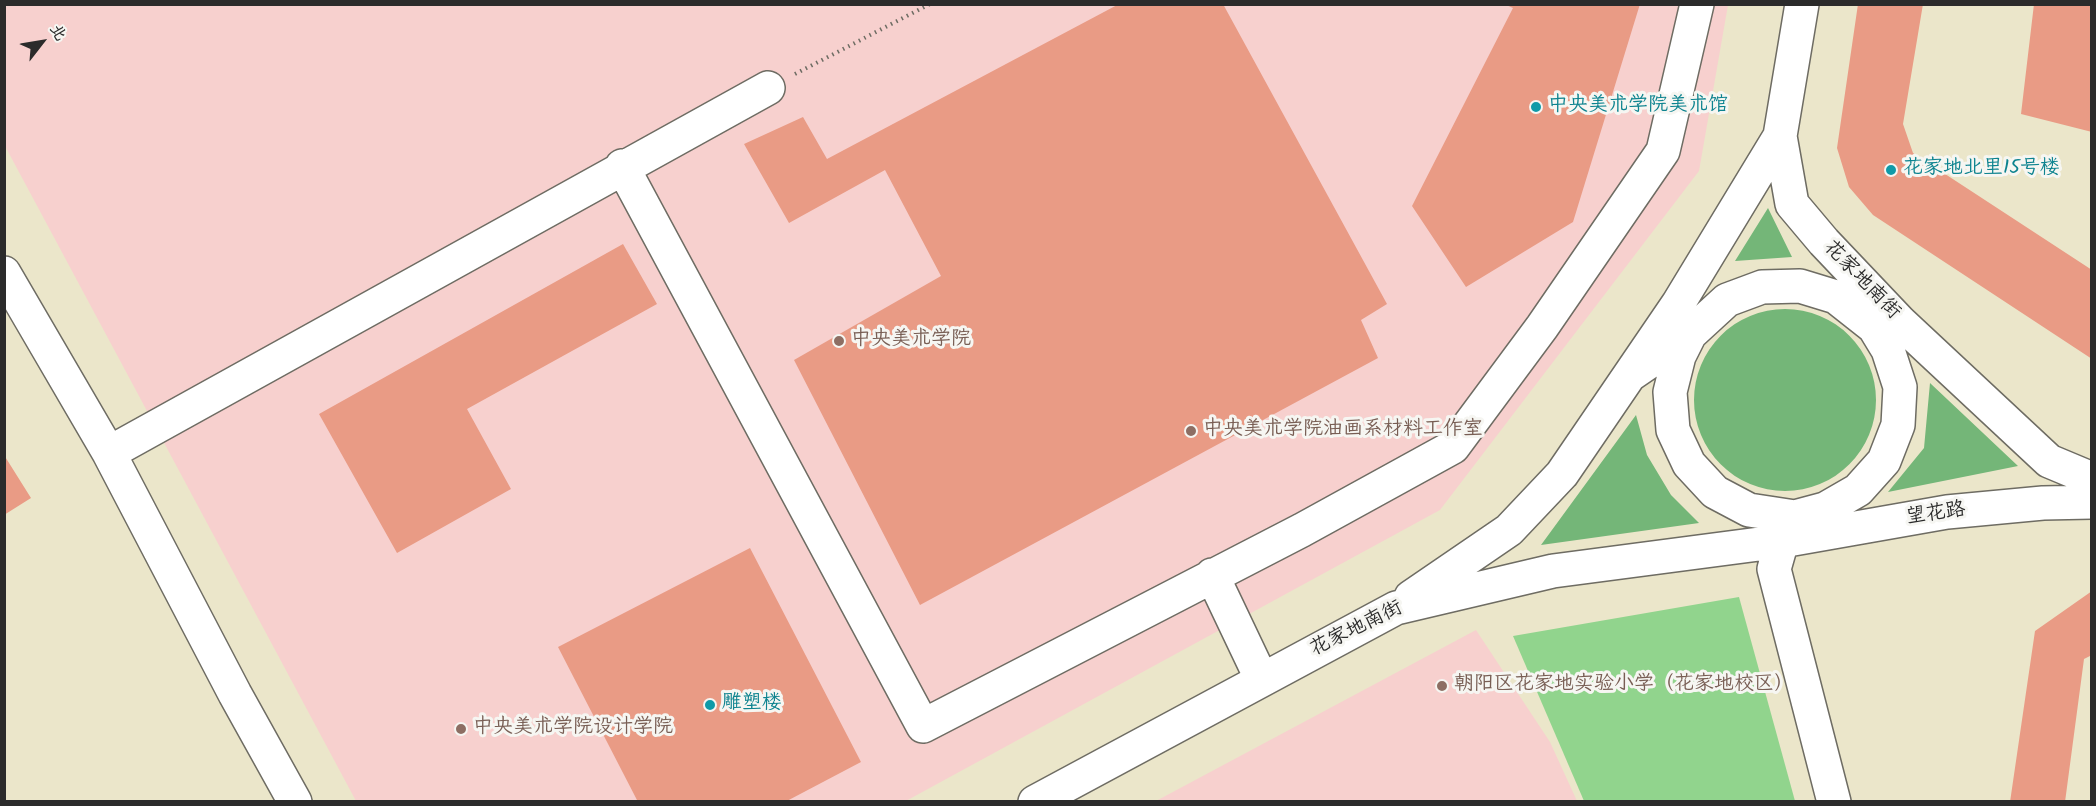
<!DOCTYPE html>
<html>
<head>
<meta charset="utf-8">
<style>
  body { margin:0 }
  #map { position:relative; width:2096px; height:806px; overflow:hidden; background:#ebe6ca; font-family:Kalam,"LXGW WenKai TC",sans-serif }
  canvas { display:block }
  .frame { position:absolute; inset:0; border:6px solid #2b2b2b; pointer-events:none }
  .north { position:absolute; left:12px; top:12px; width:60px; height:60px; -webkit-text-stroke:4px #f6f6f2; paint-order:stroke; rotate:59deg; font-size:16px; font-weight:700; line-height:24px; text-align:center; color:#2b2b2b }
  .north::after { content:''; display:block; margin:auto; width:21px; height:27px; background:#2b2b2b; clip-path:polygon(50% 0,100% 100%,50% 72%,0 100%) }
</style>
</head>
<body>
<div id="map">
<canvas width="2096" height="806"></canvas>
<div class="frame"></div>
<div class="north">北</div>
</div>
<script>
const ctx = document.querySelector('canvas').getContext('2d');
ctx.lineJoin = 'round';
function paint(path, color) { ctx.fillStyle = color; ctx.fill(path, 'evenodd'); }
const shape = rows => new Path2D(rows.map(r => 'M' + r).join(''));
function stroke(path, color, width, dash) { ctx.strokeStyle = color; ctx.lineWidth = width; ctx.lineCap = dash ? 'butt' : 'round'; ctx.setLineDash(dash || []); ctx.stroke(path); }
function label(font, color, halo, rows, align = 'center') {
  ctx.font = font + ' Kalam,"LXGW WenKai TC",sans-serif'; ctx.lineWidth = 6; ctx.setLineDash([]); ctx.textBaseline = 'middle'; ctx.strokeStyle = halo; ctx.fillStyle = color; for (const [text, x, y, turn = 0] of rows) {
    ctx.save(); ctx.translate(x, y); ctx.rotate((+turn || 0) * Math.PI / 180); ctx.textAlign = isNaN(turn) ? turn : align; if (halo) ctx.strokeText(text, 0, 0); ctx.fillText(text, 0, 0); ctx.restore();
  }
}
paint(shape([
  [4,5,1728,5,1699,171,1440,510,904,802,356,801,5,146],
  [1476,630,1550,742,1577,801,1156,801]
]), '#f7d0ce');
paint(shape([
  [1739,597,1795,801,1584,801,1513,636]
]), '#91d48d');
paint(shape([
  [1768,208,1792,257,1735,261],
  '1694 400a91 91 0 1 1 182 0a91 91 0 1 1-182 0Z',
  [1930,383,2018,466,1888,492,1924,448],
  [1636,415,1647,455,1671,495,1699,523,1541,545]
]), '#74b678');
paint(shape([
  [1119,4,1223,4,1387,304,1361,320,1378,358,920,605,794,360,941,276,885,170,789,223,744,144,803,117,827,159],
  [1504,4,1640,4,1573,222,1466,287,1412,206,1513,8],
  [1858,4,1923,4,1903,124,1913,153,2092,270,2092,359,1873,215,1849,187,1837,148],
  [2034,4,2092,4,2092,132,2021,114],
  [623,244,657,304,467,409,511,489,397,553,319,414],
  [4,455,31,498,4,515],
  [750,548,861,762,785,802,638,802,558,647],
  [2092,591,2092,655,2084,659,2065,802,2010,802,2035,631]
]), '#e99b85');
const minor = shape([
  [1802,4,1780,136,1792,204,1824,242,1900,322,2049,461,2092,479],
  [622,166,923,726,1302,530,1453,447,1542,327,1663,151,1697,4],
  [4,273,109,453,235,694,295,802],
  [1630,375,1690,334,1727,300,1762,287,1800,286,1836,297,1874,327,1888,350,1900,387,1898,425,1884,461,1858,490,1825,509,1795,517,1749,510,1715,492,1689,464,1673,430,1670,392,1679,356,1690,334],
  [109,453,768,88],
  [1791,523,1782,541,1774,569,1834,802],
  [1212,575,1261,678],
  [1411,597,1509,530,1562,474,1678,304,1780,136],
  [1035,802,1396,608,1553,571,1782,541,1947,512,2043,503,2092,502]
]);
stroke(minor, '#6e6c63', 36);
stroke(shape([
  [795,74,930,4]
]), '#6e6c63', 4, [1.5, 4.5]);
stroke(minor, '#fff', 33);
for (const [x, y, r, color] of [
  [1536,107,6,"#0f9aa8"],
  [1891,170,6,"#0f9aa8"],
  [839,341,6,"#8d6e63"],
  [1191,431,6,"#8d6e63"],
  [1442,686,6,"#8d6e63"],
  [710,705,6,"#0f9aa8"],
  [461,729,6,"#8d6e63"]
]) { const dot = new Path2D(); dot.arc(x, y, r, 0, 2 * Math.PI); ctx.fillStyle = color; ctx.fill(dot); stroke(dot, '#f6f6f2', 2); }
label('20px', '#0d838f', '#f6f6f2', [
  ["中央美术学院美术馆",1548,107],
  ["花家地北里15号楼",1903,170],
  ["雕塑楼",722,705]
], 'left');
label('20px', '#2b2b2b', '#f6f6f2', [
  ["花家地南街",1861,281,46],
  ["望花路",1936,515,-8],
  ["花家地南街",1357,630,-26]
]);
label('20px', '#785e54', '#f6f6f2', [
  ["中央美术学院",851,341],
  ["中央美术学院油画系材料工作室",1203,431],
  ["朝阳区花家地实验小学（花家地校区）",1454,686],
  ["中央美术学院设计学院",473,729]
], 'left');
</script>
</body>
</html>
